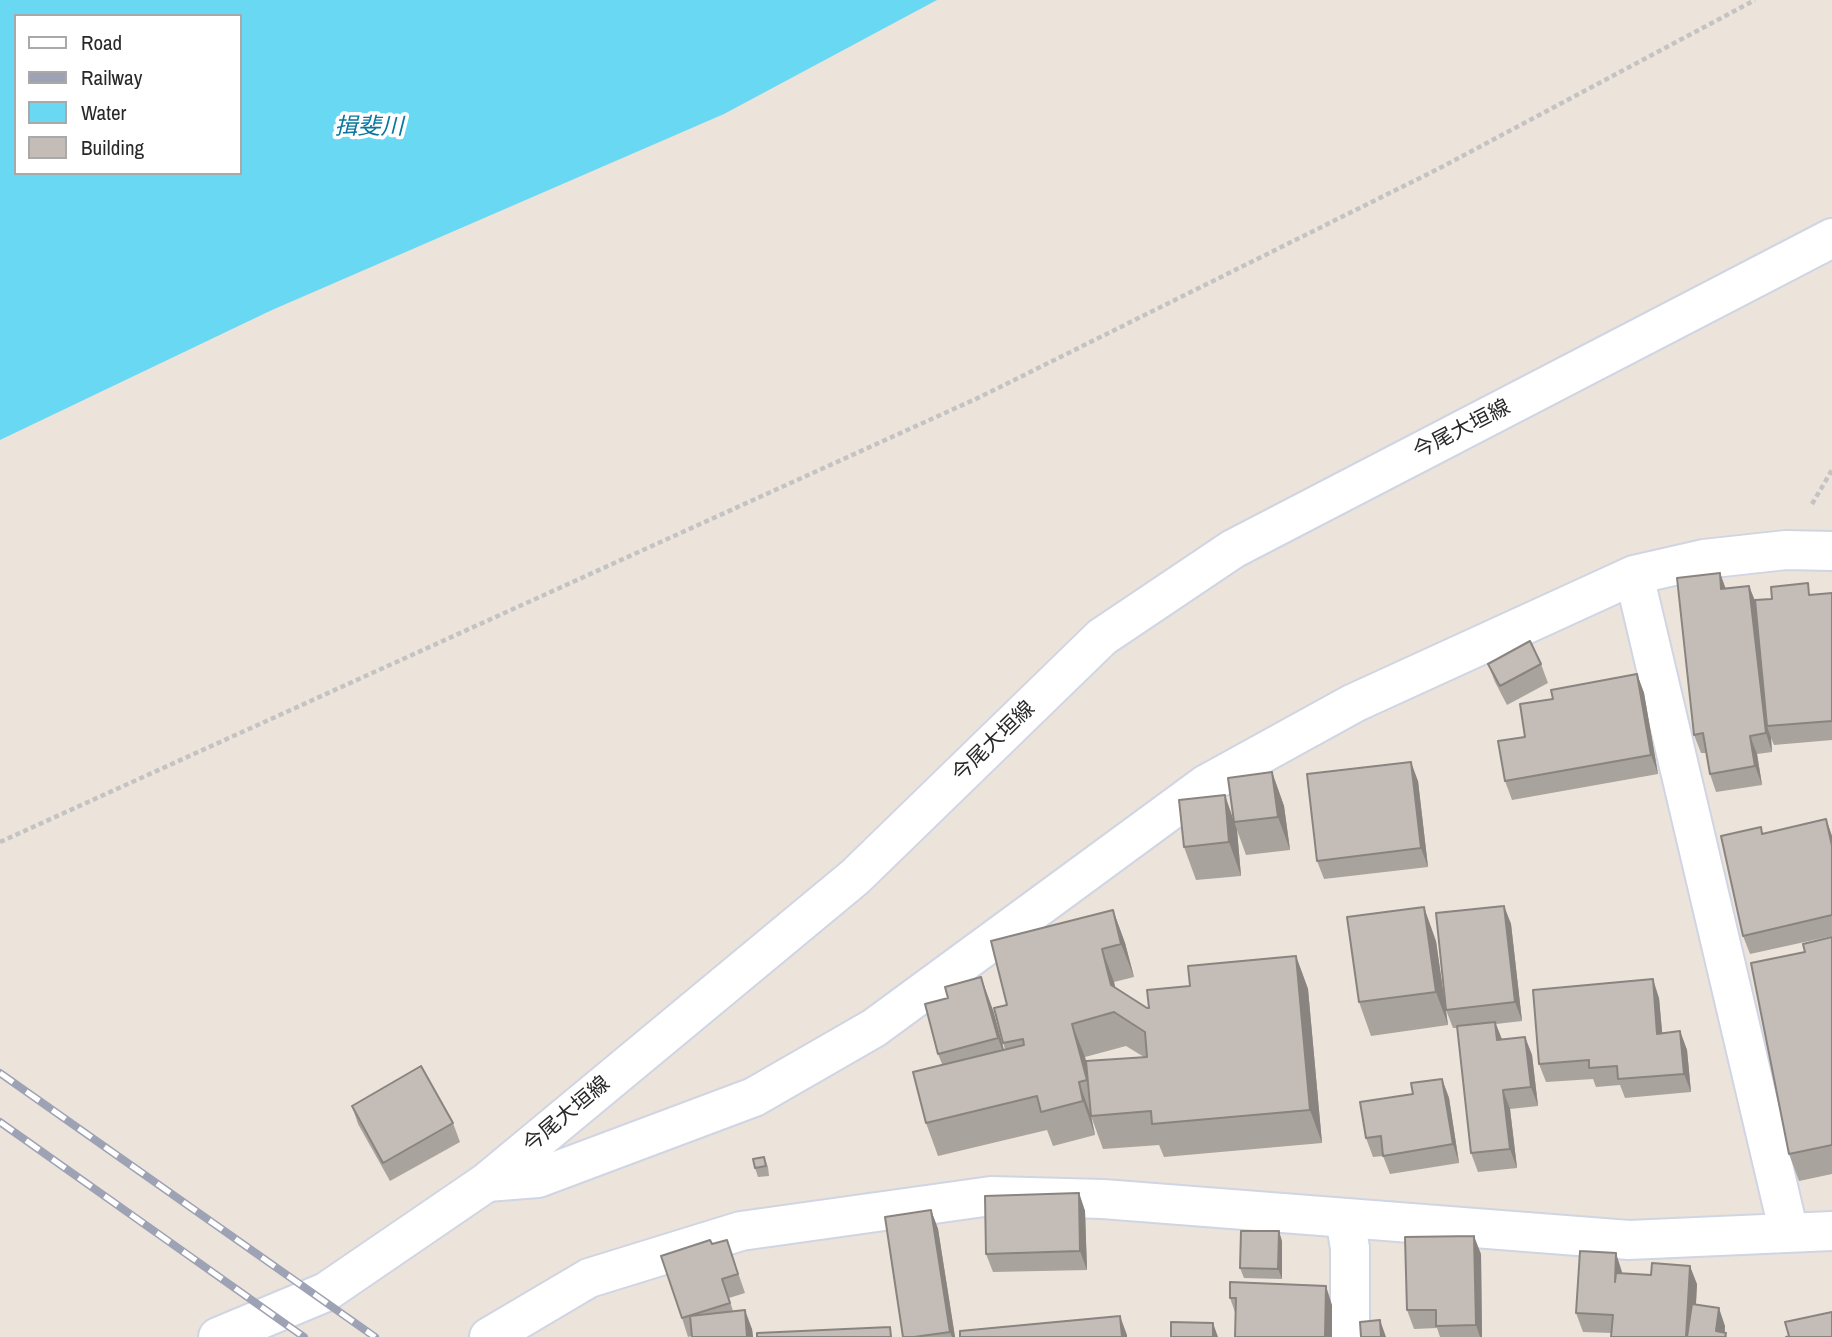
<!DOCTYPE html>
<html>
<head>
<meta charset="utf-8">
<style>
  body { margin:0 }
  #map { position:relative; width:1832px; height:1337px; overflow:hidden; background:#ece3da; font-family:"Archivo Narrow",sans-serif }
  canvas { display:block }
  .legend { position:absolute; left:14px; top:14px; width:228px; height:161px; box-sizing:border-box; background:#fff; border:2px solid #a9a9a9; margin:0; padding:9px 12px; list-style:none; font-size:21px; color:#292929 }
  .legend li { display:flex; align-items:center; gap:14px; height:35px }
  .legend b { width:35px; border:2px solid #a9a9a9 }
</style>
</head>
<body>
<div id="map">
<canvas width="1832" height="1337"></canvas>
<ul class="legend">
<li><b style="height:9px;background:#fff"></b>Road</li>
<li><b style="height:9px;background:#9da2b4"></b>Railway</li>
<li><b style="height:19px;background:#69d9f3"></b>Water</li>
<li><b style="height:19px;background:#c4bdb7"></b>Building</li>
</ul>
</div>
<script>
const ctx = document.querySelector('canvas').getContext('2d');
ctx.lineJoin = 'round';
function paint(path, color) { ctx.fillStyle = color; ctx.fill(path, 'evenodd'); }
const shape = rows => new Path2D(rows.map(r => 'M' + r).join(''));
function stroke(path, color, width, dash) { ctx.strokeStyle = color; ctx.lineWidth = width; ctx.lineCap = dash ? 'butt' : 'round'; ctx.setLineDash(dash || []); ctx.stroke(path); }
function label(font, color, halo, rows, align = 'center') {
  ctx.font = font + ' "Archivo Narrow","Noto Sans JP",sans-serif'; ctx.lineWidth = 7; ctx.setLineDash([]); ctx.textBaseline = 'middle'; ctx.strokeStyle = halo; ctx.fillStyle = color; for (const [text, x, y, turn = 0] of rows) {
    ctx.save(); ctx.translate(x, y); ctx.rotate((+turn || 0) * Math.PI / 180); ctx.textAlign = isNaN(turn) ? turn : align; if (halo) ctx.strokeText(text, 0, 0); ctx.fillText(text, 0, 0); ctx.restore();
  }
}
paint(shape([
  [0,0,937,0,724,114,272,310,0,440],
  [16,16,240,16,240,173,16,173]
]), '#69d9f3');
const minor = shape([
  [1634,575,1789,1233],
  [487,1182,538,1178,754,1097,874,1028,1205,785,1354,703,1634,575,1704,559,1786,550,1832,551],
  [1345,1218,1350,1248,1350,1337],
  [489,1337,589,1278,741,1231,991,1196,1103,1199,1629,1240,1832,1231]
]);
const secondary = shape([
  [218,1337,326,1292,487,1182,855,877,1102,637,1233,549,1832,238]
]);
stroke(minor, '#d0d5e3', 42);
stroke(secondary, '#d0d5e3', 42);
stroke(shape([
  [1812,504,1832,470],
  [0,842,980,397,1438,169,1755,0]
]), '#c3c3c3', 4.5, [5, 3.5]);
stroke(minor, '#fff', 38);
stroke(secondary, '#fff', 38);
const rail = shape([
  [0,1073,375,1337],
  [0,1122,304,1337]
]);
stroke(rail, '#9da2b4', 8);
stroke(rail, '#fff', 5, [16]);
paint(shape([
  [1720,573,1725,588,1749,586,1756,603,1832,593,1832,740,1774,745,1771,738,1772,752,1757,754,1762,785,1716,792,1710,774,1706,753,1701,753,1694,735],
  [1488,664,1541,664,1548,683,1507,705,1495,682],
  [1637,674,1644,693,1658,774,1512,800,1505,781,1525,737,1553,699],
  [1272,772,1284,806,1290,850,1246,855,1237,830,1241,876,1196,880,1184,847,1233,820],
  [1418,781,1428,867,1324,879,1317,861],
  [1826,819,1832,836,1832,936,1750,954,1743,936,1763,834],
  [1504,906,1511,924,1522,1021,1496,1024,1502,1039,1525,1037,1532,1055,1538,1106,1510,1109,1517,1168,1478,1172,1471,1153,1458,1028,1453,1028,1446,1010],
  [1113,910,1125,943,1134,977,1114,982,1115,988,1147,1008,1190,986,1296,956,1308,989,1322,1143,1164,1157,1159,1145,1103,1149,1091,1116,1095,1135,1053,1146,1047,1130,938,1156,926,1123,942,1064,938,1054,993,1010,1004,1050,1005,1049,1003,1043,1007,1005],
  [1126,1046,1144,1057,1086,1063,1085,1057],
  [1832,937,1832,1174,1799,1181,1789,1154,1805,952],
  [1436,941,1448,1025,1371,1036,1359,1002],
  [1659,998,1662,1033,1680,1031,1687,1050,1691,1092,1625,1098,1620,1085,1596,1087,1593,1079,1546,1082,1539,1064],
  [1442,1079,1449,1098,1459,1163,1390,1174,1383,1156,1373,1157,1366,1138,1413,1094],
  [352,1106,453,1123,460,1142,390,1181,358,1124],
  [764,1157,768,1167,769,1176,758,1177,755,1168],
  [1079,1193,1085,1211,1087,1270,993,1272,986,1254],
  [931,1210,938,1229,955,1337,903,1337],
  [727,1240,745,1293,729,1298,733,1311,752,1329,753,1337,692,1337,692,1336,688,1337,682,1318,712,1244],
  [1282,1241,1282,1279,1244,1278,1240,1268],
  [1481,1254,1482,1337,1440,1337,1437,1328,1414,1329,1407,1310],
  [1622,1272,1622,1273,1697,1284,1696,1305,1725,1326,1725,1332,1726,1333,1727,1337,1611,1337,1612,1333,1583,1332,1576,1313],
  [1230,1298,1332,1305,1332,1337,1235,1337,1236,1315]
]), '#a9a39d');
paint(shape([
  [1720,573,1727,592,1721,589],
  [1749,586,1756,604,1767,726,1771,738,1772,752,1766,733],
  [1637,674,1644,693,1658,774,1651,755],
  [1750,736,1757,754,1762,785,1755,766],
  [1411,762,1418,781,1428,867,1421,848],
  [1272,772,1284,806,1290,850,1278,817],
  [1225,795,1237,830,1241,876,1229,842],
  [1826,819,1832,836,1832,846],
  [1504,906,1511,924,1522,1021,1515,1002],
  [1424,907,1436,941,1448,1025,1436,992],
  [1113,910,1125,943,1134,977,1121,944],
  [1102,949,1114,982,1123,1019,1111,985],
  [1296,956,1308,989,1322,1143,1310,1110],
  [981,977,993,1010,1010,1072,998,1038],
  [1653,979,1659,998,1664,1052,1657,1034],
  [1495,1022,1502,1040,1497,1040],
  [1072,1024,1085,1057,1099,1114,1087,1080],
  [1680,1031,1687,1050,1691,1092,1684,1074],
  [1525,1037,1532,1055,1538,1106,1531,1087],
  [1442,1079,1449,1098,1459,1163,1453,1144],
  [1079,1082,1091,1116,1095,1135,1083,1101],
  [1503,1090,1510,1109,1517,1168,1510,1149],
  [1079,1193,1085,1211,1087,1270,1080,1251],
  [931,1210,938,1229,955,1337,952,1337,950,1332],
  [1279,1231,1282,1241,1282,1279,1278,1269],
  [1474,1236,1481,1254,1482,1337,1480,1337,1476,1325],
  [1616,1253,1622,1272,1622,1300,1615,1282],
  [1690,1266,1697,1284,1694,1337,1686,1337],
  [1326,1286,1332,1305,1332,1337,1325,1337],
  [1719,1308,1725,1326,1724,1337,1716,1331],
  [745,1310,752,1329,753,1337,747,1337],
  [1120,1316,1127,1335,1127,1337,1122,1337],
  [1380,1320,1386,1337,1381,1337],
  [1213,1323,1218,1337,1213,1337]
]), '#898480');
const building = shape([
  [1720,573,1721,589,1749,586,1766,733,1750,736,1755,766,1710,774,1703,733,1694,735,1677,578,1720,573],
  [1808,583,1809,595,1832,593,1832,721,1767,726,1755,600,1772,599,1771,587,1808,583],
  [1530,641,1541,664,1500,686,1488,664,1530,641],
  [1637,674,1651,755,1505,781,1498,741,1525,737,1520,704,1553,699,1551,690,1637,674],
  [1411,762,1421,848,1317,861,1307,774,1411,762],
  [1272,772,1278,817,1234,822,1228,778,1272,772],
  [1225,795,1229,842,1184,847,1179,800,1225,795],
  [1826,819,1832,846,1832,915,1743,936,1721,836,1761,827,1762,834,1826,819],
  [1504,906,1515,1002,1446,1010,1436,913,1504,906],
  [1424,907,1436,992,1359,1002,1347,917,1424,907],
  [1113,910,1121,944,1102,949,1111,985,1147,1008,1149,1008,1147,990,1190,986,1188,966,1296,956,1310,1110,1152,1124,1151,1111,1091,1116,1086,1061,1147,1057,1145,1032,1114,1012,1072,1024,1087,1080,1079,1082,1083,1101,1041,1112,1037,1096,926,1123,913,1072,1024,1045,1023,1039,1003,1043,994,1008,1007,1005,991,941,1113,910],
  [1832,937,1832,1145,1789,1154,1751,963,1805,952,1803,944,1832,937],
  [981,977,998,1038,938,1054,925,1004,948,998,945,987,981,977],
  [1653,979,1657,1034,1680,1031,1684,1074,1618,1079,1617,1066,1589,1068,1589,1060,1539,1064,1533,990,1653,979],
  [1495,1022,1497,1040,1525,1037,1531,1087,1503,1090,1510,1149,1471,1153,1457,1026,1495,1022],
  [421,1066,453,1123,383,1163,352,1106,421,1066],
  [1442,1079,1453,1144,1383,1156,1381,1136,1366,1138,1360,1102,1413,1094,1411,1083,1442,1079],
  [764,1157,766,1166,755,1168,753,1159,764,1157],
  [1079,1193,1080,1251,986,1254,985,1196,1079,1193],
  [931,1210,950,1332,914,1337,903,1337,885,1217,931,1210],
  [1241,1231,1279,1231,1278,1269,1240,1268,1241,1231],
  [1474,1236,1476,1325,1436,1326,1436,1310,1407,1310,1405,1237,1474,1236],
  [710,1240,712,1244,727,1240,738,1274,722,1279,730,1303,682,1318,661,1256,710,1240],
  [1580,1251,1616,1253,1615,1282,1616,1273,1651,1275,1652,1263,1690,1266,1686,1337,1611,1337,1613,1315,1576,1313,1580,1251],
  [1230,1282,1326,1286,1325,1337,1235,1337,1236,1298,1230,1298,1230,1282],
  [1692,1304,1719,1308,1716,1331,1726,1333,1725,1337,1687,1337,1692,1304],
  [745,1310,747,1337,692,1337,690,1316,745,1310],
  [1832,1312,1832,1337,1786,1337,1789,1336,1785,1322,1832,1312],
  [1120,1316,1122,1337,960,1337,960,1331,1120,1316],
  [1380,1320,1381,1337,1361,1337,1360,1322,1380,1320],
  [1171,1322,1213,1323,1213,1337,1171,1337,1171,1322],
  [890,1327,891,1337,757,1337,757,1333,890,1327]
]);
paint(building, '#c4bdb7');
stroke(building, '#898480', 2);
label('21px', '#292929', '#fff', [
  ["今尾大垣線",1462,430,-27],
  ["今尾大垣線",994,742,-44],
  ["今尾大垣線",567,1115,-40]
]);
label('italic 23px', '#08779e', '#fff', [
  ["揖斐川",369,128]
]);
</script>
</body>
</html>
